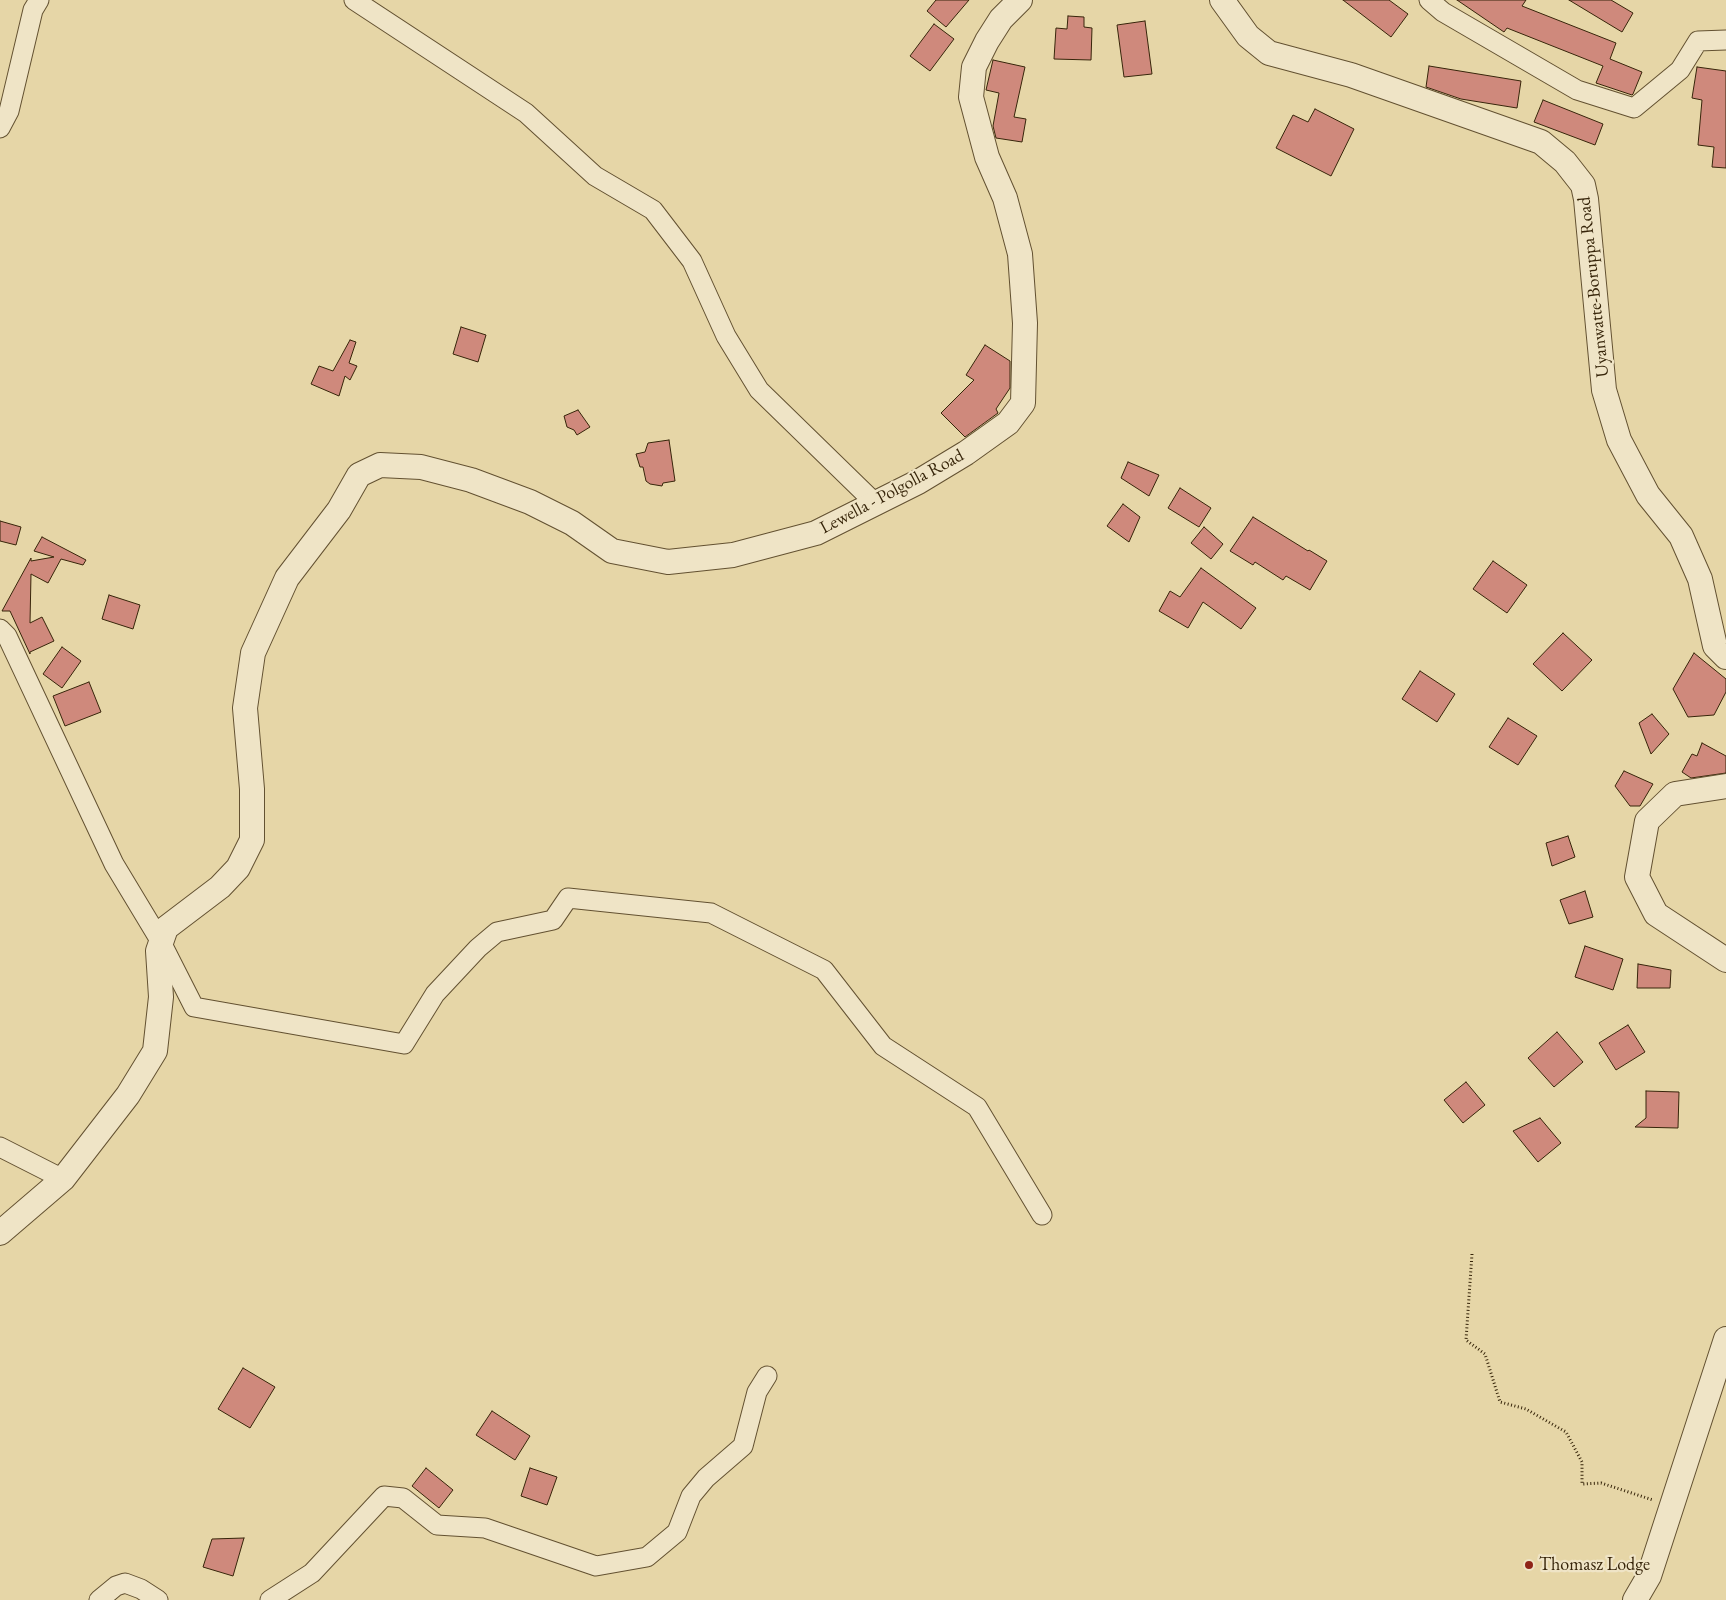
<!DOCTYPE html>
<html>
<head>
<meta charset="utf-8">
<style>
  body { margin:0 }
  canvas { display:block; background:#e6d6a7 }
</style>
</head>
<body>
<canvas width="1726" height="1600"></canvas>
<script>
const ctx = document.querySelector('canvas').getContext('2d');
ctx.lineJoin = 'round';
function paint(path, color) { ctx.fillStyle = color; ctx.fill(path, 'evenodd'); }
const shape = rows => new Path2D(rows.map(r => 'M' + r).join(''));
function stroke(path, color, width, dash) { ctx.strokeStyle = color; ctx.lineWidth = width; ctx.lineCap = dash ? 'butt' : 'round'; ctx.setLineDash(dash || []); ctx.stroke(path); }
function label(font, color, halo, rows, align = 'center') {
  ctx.font = font + ' "EB Garamond",serif'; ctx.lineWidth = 4.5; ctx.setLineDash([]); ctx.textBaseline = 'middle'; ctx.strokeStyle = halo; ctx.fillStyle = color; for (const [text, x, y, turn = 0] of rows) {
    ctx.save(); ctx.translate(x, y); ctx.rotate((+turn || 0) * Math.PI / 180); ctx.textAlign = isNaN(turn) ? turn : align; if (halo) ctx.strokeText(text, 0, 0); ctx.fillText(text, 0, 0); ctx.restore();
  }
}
const building = shape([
  [936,0,969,0,946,27,927,11,936,0],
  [1343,0,1389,0,1408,14,1391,37,1343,0],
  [1457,0,1526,0,1522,6,1616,43,1610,59,1642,72,1633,94,1632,95,1596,83,1603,66,1507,28,1504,32,1457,0],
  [1569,0,1611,0,1633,13,1622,32,1569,0],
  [1068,16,1084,17,1084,27,1092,28,1091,60,1054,59,1056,28,1067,29,1068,16],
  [1145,21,1152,74,1124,77,1117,25,1145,21],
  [934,24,954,39,930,71,910,56,934,24],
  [993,60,1025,67,1014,117,1026,119,1022,142,996,138,993,126,999,93,986,90,993,60],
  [1429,66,1521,81,1517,108,1461,99,1426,87,1429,66],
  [1697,67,1726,71,1726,168,1712,167,1714,147,1698,145,1702,100,1692,98,1697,67],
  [1543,100,1603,124,1595,145,1534,122,1543,100],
  [1315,109,1354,129,1331,176,1276,148,1293,115,1308,122,1315,109],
  [461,327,486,335,478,362,453,354,461,327],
  [350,340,356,342,349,363,357,366,350,380,345,376,339,396,311,384,319,366,333,371,350,340],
  [985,345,1010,361,1010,388,996,409,998,413,965,437,941,413,974,380,966,375,985,345],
  [578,410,590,427,577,435,574,430,567,427,564,416,578,410],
  [669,440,675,481,663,483,662,486,650,484,646,481,643,467,640,467,636,454,645,452,648,443,669,440],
  [1128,462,1159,475,1149,496,1121,478,1128,462],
  [1180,488,1211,508,1199,527,1168,508,1180,488],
  [1123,504,1140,517,1129,542,1107,526,1123,504],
  [1253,517,1308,551,1309,550,1327,561,1310,590,1286,576,1283,580,1255,562,1253,565,1230,551,1253,517],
  [0,521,21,527,16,545,0,541,0,521],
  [1204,527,1223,544,1211,559,1191,543,1204,527],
  [42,537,86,560,83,565,61,559,48,583,31,574,30,623,42,617,54,641,30,652,30,654,10,611,2,611,31,558,31,561,54,557,34,551,42,537],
  [1493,561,1527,585,1507,613,1473,589,1493,561],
  [1201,568,1256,608,1241,629,1203,602,1188,628,1159,611,1170,591,1180,597,1201,568],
  [109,595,140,605,133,629,102,619,109,595],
  [1563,633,1592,660,1562,691,1533,664,1563,633],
  [62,647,81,661,62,688,43,674,62,647],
  [1694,653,1726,679,1726,692,1714,715,1688,717,1673,689,1694,653],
  [1420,671,1455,694,1437,722,1402,699,1420,671],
  [89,682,101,712,65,726,53,696,89,682],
  [1652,714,1669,734,1651,754,1639,723,1652,714],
  [1508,718,1537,736,1518,765,1489,747,1508,718],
  [1702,743,1726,756,1726,773,1691,778,1682,772,1692,754,1697,756,1702,743],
  [1624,771,1653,784,1640,806,1630,806,1615,786,1624,771],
  [1568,836,1575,857,1552,866,1546,843,1568,836],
  [1585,891,1593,917,1569,924,1560,900,1585,891],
  [1585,946,1623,959,1613,990,1575,977,1585,946],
  [1638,964,1671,970,1670,988,1637,988,1638,964],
  [1628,1025,1645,1052,1616,1070,1599,1043,1628,1025],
  [1557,1032,1583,1062,1554,1087,1528,1058,1557,1032],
  [1466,1082,1485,1105,1463,1123,1444,1100,1466,1082],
  [1646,1091,1679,1092,1678,1128,1635,1127,1646,1118,1646,1091],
  [1540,1118,1561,1143,1538,1162,1513,1131,1540,1118],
  [243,1368,275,1387,250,1428,218,1409,243,1368],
  [492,1411,530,1436,515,1460,476,1435,492,1411],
  [426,1468,453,1490,439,1508,412,1486,426,1468],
  [530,1468,557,1477,547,1505,521,1496,530,1468],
  [244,1538,233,1576,203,1567,212,1539,244,1538]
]);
paint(building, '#cf897c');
stroke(building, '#37250a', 1);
const minor = shape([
  [354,0,526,113,595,176,653,210,692,261,726,336,759,390,876,504],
  [1429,0,1443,12,1577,90,1634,108,1680,70,1698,41,1726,40],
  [0,128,9,111,33,10,39,0],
  [0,629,7,636,114,864,161,942,194,1007,404,1044,435,994,478,948,497,932,553,920,568,898,711,913,824,970,883,1046,977,1107,1042,1215],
  [0,1147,63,1179],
  [99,1600,116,1586,125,1583,141,1589,158,1600],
  [270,1600,312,1573,384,1496,403,1498,437,1525,485,1528,596,1566,647,1557,677,1532,691,1496,706,1478,743,1446,757,1392,767,1376]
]);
const tertiary = shape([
  [1222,0,1248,36,1269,53,1351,75,1541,142,1565,162,1583,185,1586,199,1604,390,1619,440,1648,495,1681,536,1700,579,1715,646,1726,657],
  [1726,786,1675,794,1647,821,1637,877,1656,914,1726,960],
  [0,1233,63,1179,128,1095,155,1051,161,997,158,951,166,928,220,887,238,868,252,840,252,789,245,708,253,653,287,578,339,510,359,475,380,465,421,467,471,480,530,502,572,523,612,551,668,562,733,555,816,533,918,482,966,453,1008,423,1023,403,1025,323,1020,254,1005,198,987,157,971,97,974,67,987,41,1001,19,1020,0],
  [1635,1600,1649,1576,1726,1339]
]);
stroke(minor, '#635131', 21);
stroke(tertiary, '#635131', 26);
stroke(shape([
  [1472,1254,1466,1340,1485,1354,1500,1402,1526,1409,1566,1432,1582,1462,1582,1484,1601,1483,1653,1500]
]), '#37250a', 3, [1, 2.5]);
stroke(minor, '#efe4c6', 19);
stroke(tertiary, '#efe4c6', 24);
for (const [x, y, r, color] of [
  [1529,1565,5,"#8f2418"]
]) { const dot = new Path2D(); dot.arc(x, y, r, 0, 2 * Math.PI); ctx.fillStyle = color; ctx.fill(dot); stroke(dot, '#efe4c6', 2); }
label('18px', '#37250a', '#efe4c6', [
  ["Uyanwatte-Boruppa Road",1594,287,-96],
  ["Lewella - Polgolla Road",892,492,-28]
]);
label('18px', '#37250a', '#efe4c6', [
  ["Thomasz Lodge",1539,1565]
], 'left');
</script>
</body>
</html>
